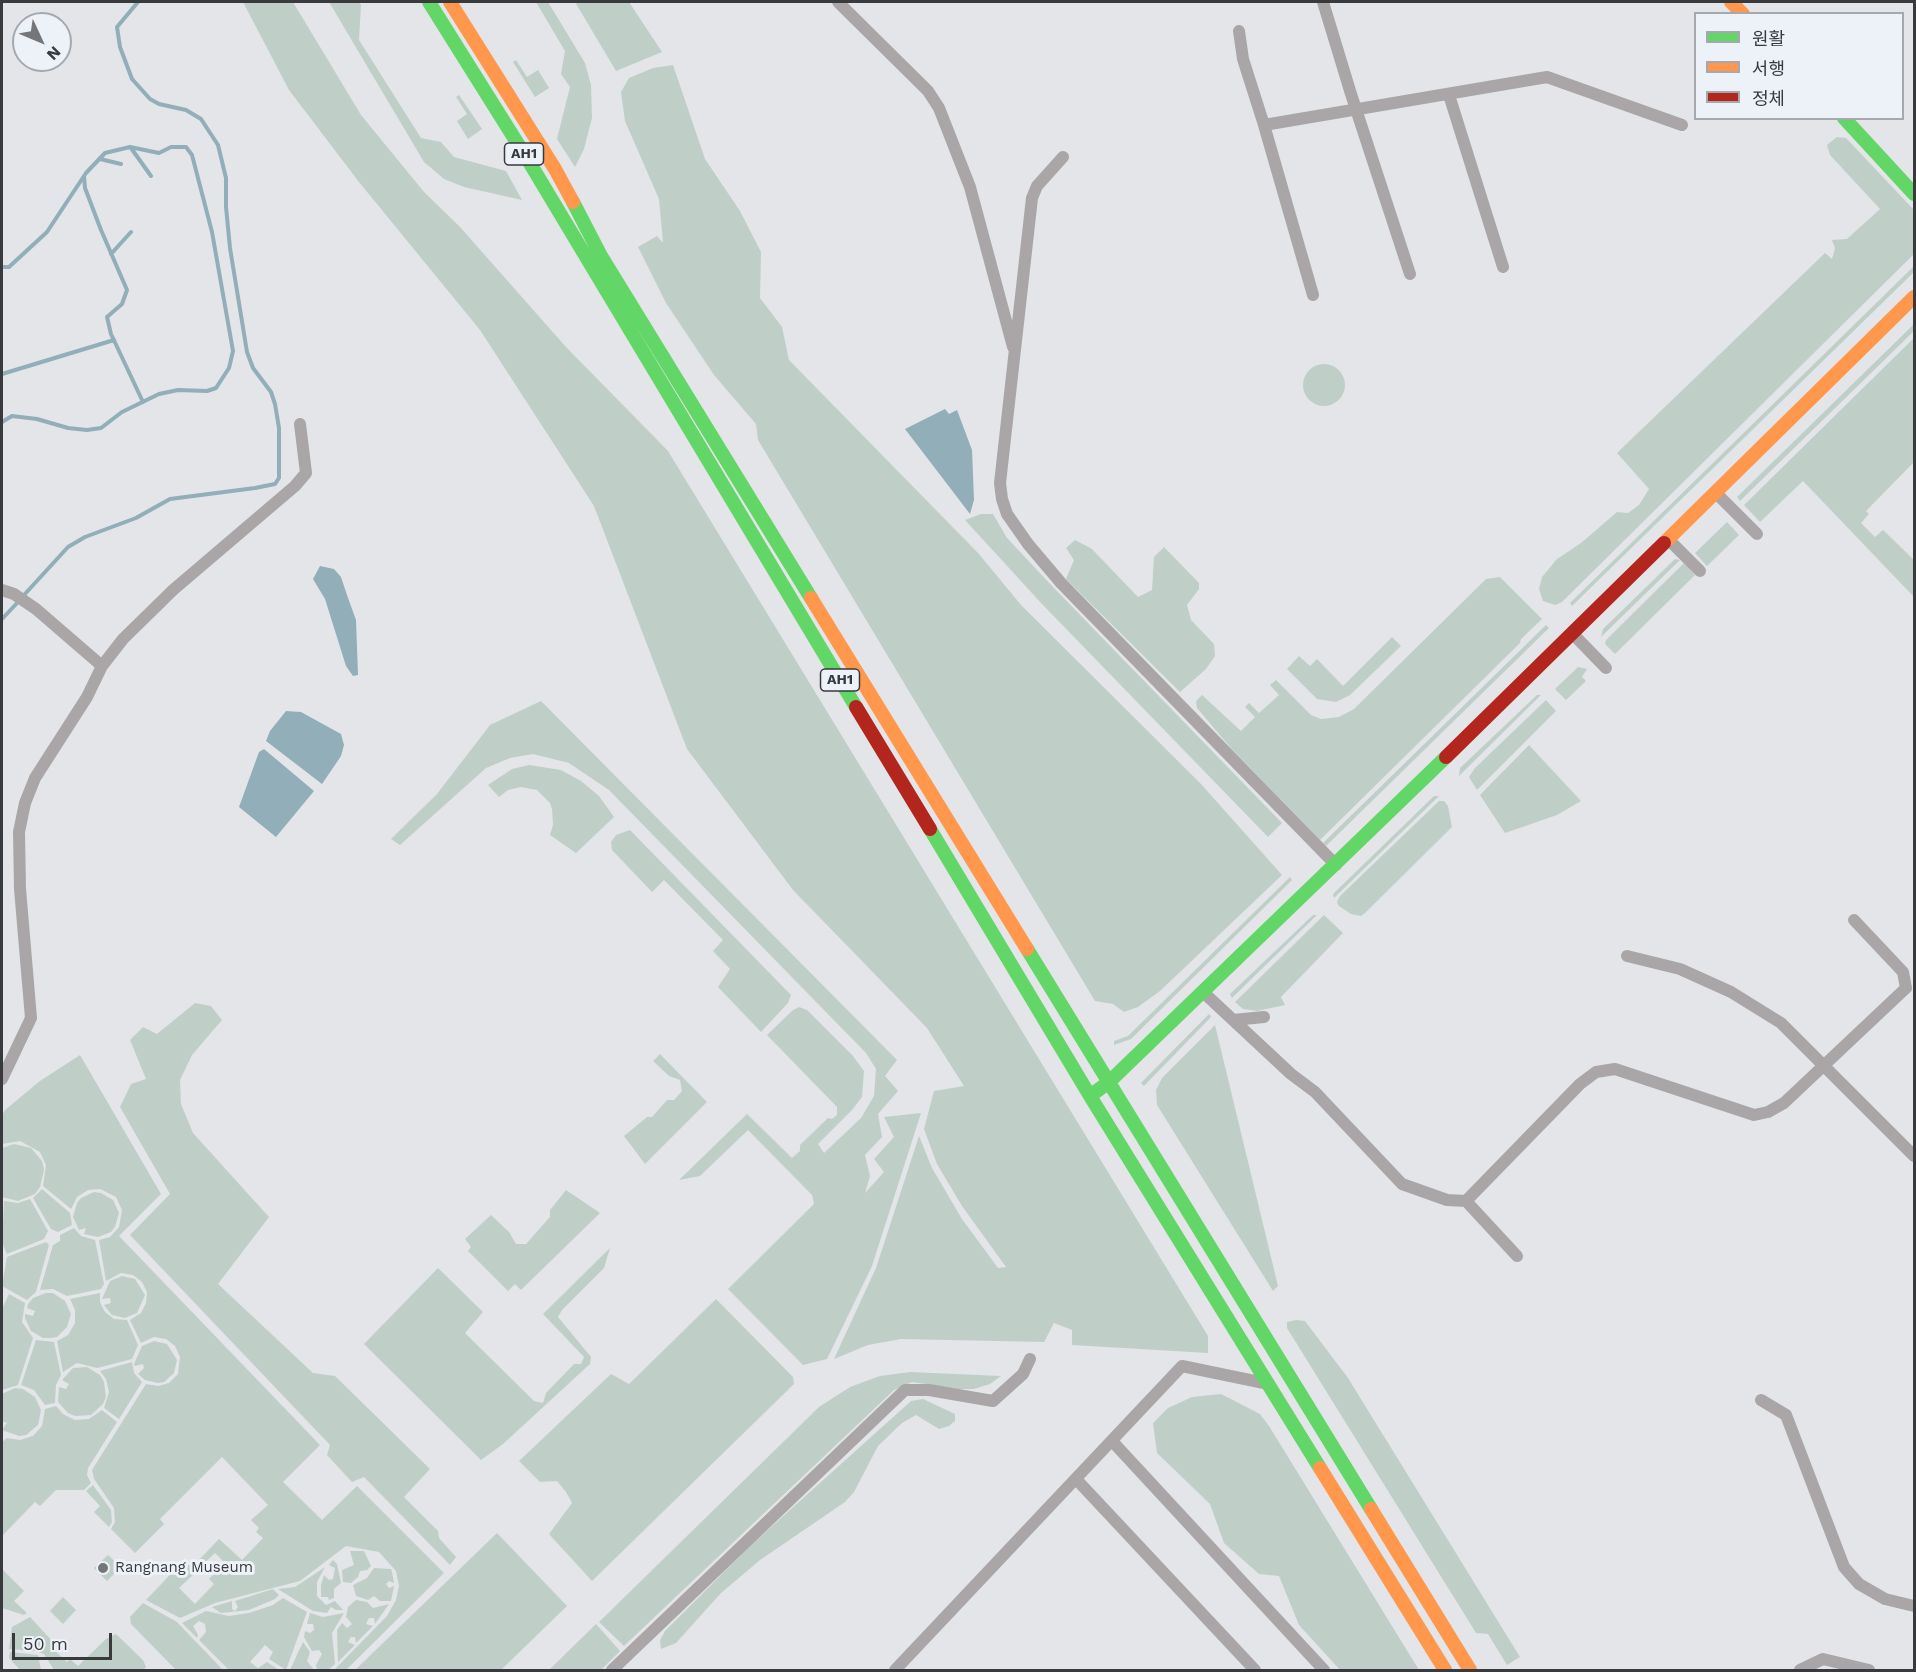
<!DOCTYPE html>
<html>
<head>
<meta charset="utf-8">
<style>
  body { margin:0 }
  #map { position:relative; width:1916px; height:1672px; overflow:hidden; background:#e3e5e8; font-family:"Work Sans","Noto Sans KR",sans-serif }
  canvas { display:block }
  .frame { position:absolute; inset:0; border:3px solid #393a3d; pointer-events:none }
  .legend { position:absolute; left:1694px; top:12px; width:210px; height:108px; box-sizing:border-box; background:#edf2f9; border:2px solid #a5a8ae; margin:0; padding:8px 10px; list-style:none; font-size:18px; color:#393a3d }
  .legend li { display:flex; align-items:center; gap:12px; height:30px }
  .legend b { width:30px; border:2px solid #a5a8ae }
  .north { position:absolute; left:12px; top:12px; width:60px; height:60px; box-sizing:border-box; background:#edf2f9; border:2px solid #a5a8ae; border-radius:50%; rotate:134deg; font-size:16px; font-weight:700; line-height:24px; text-align:center; color:#393a3d }
  .north::after { content:''; display:block; margin:auto; width:21px; height:27px; background:#747679; clip-path:polygon(50% 0,100% 100%,50% 72%,0 100%) }
  .scale { position:absolute; left:12px; top:1633px; width:100px; height:27px; box-sizing:border-box; border:3px solid #393a3d; border-top:0; padding-left:8px; font-size:18px; line-height:21px; white-space:nowrap; color:#393a3d; -webkit-text-stroke:4px #edf2f9; paint-order:stroke }
</style>
</head>
<body>
<div id="map">
<canvas width="1916" height="1672"></canvas>
<div class="frame"></div>
<ul class="legend">
<li><b style="height:8px;background:#63d668"></b>원활</li>
<li><b style="height:8px;background:#ff974d"></b>서행</li>
<li><b style="height:8px;background:#b3261e"></b>정체</li>
</ul>
<div class="north">N</div>
<div class="scale">50 m</div>
</div>
<script>
const ctx = document.querySelector('canvas').getContext('2d');
ctx.lineJoin = 'round';
function paint(path, color) { ctx.fillStyle = color; ctx.fill(path, 'evenodd'); }
const shape = rows => new Path2D(rows.map(r => 'M' + r).join(''));
function stroke(path, color, width, dash) { ctx.strokeStyle = color; ctx.lineWidth = width; ctx.lineCap = dash ? 'butt' : 'round'; ctx.setLineDash(dash || []); ctx.stroke(path); }
function label(font, color, halo, rows, align = 'center') {
  ctx.font = font + ' "Work Sans",sans-serif'; ctx.lineWidth = 6; ctx.setLineDash([]); ctx.textBaseline = 'middle'; ctx.strokeStyle = halo; ctx.fillStyle = color; for (const [text, x, y, turn = 0] of rows) {
    ctx.save(); ctx.translate(x, y); ctx.rotate((+turn || 0) * Math.PI / 180); ctx.textAlign = isNaN(turn) ? turn : align; if (halo) ctx.strokeText(text, 0, 0); ctx.fillText(text, 0, 0); ctx.restore();
  }
}
paint(shape([
  [243,2,293,2,361,115,424,192,460,227,566,347,668,451,1208,1336,1208,1353,1072,1345,1072,1330,1054,1323,1044,1342,901,1339,868,1345,834,1359,876,1268,919,1136,932,1168,962,1219,998,1268,1006,1267,962,1206,937,1164,924,1129,934,1091,964,1086,927,1028,793,890,687,749,594,506,480,330,359,182,289,90],
  [329,2,359,2,361,5,359,40,421,138,441,142,454,157,506,171,522,200,464,187,444,179,424,162],
  [536,2,548,2,585,63,591,85,592,118,584,149,575,167,557,139,570,87,561,74,565,51],
  [575,2,629,2,662,52,616,71],
  [516,60,527,77,538,70,549,88,535,97,513,62],
  [673,65,705,159,740,211,761,252,760,298,782,327,789,360,979,554,1021,605,1201,784,1282,875,1160,991,1138,1007,1124,1012,1113,1004,1095,1001,758,440,756,424,714,375,666,303,638,247,657,236,663,243,659,199,625,121,621,92,629,78,653,68],
  [459,95,482,129,468,139,457,121,467,114,456,97],
  [1837,137,1846,138,1914,210,1914,254,1562,602,1555,605,1543,601,1539,589,1542,577,1557,559,1581,543,1617,512,1628,513,1639,505,1649,489,1617,453,1825,253,1832,259,1835,248,1832,240,1847,239,1880,209,1830,155,1827,145],
  [1914,266,1914,272,1572,606,1570,603],
  [1914,324,1914,331,1740,501,1737,497],
  [1914,338,1914,462,1866,511,1869,514,1861,523,1875,537,1883,530,1914,560,1914,597,1803,481,1760,522,1744,505],
  '1303 385a21 21 0 1 1 42 0a21 21 0 1 1-42 0Z',
  [981,514,993,514,1007,538,1053,587,1282,823,1268,837,1042,604,965,520],
  [1727,522,1739,535,1707,566,1695,553],
  [1075,540,1092,549,1138,597,1152,590,1154,557,1164,547,1199,583,1199,589,1187,605,1191,620,1214,644,1215,656,1206,669,1180,692,1066,579,1074,560,1066,548],
  [1675,559,1680,560,1601,637,1603,629],
  [1684,563,1695,575,1615,654,1605,644,1606,640],
  [1500,577,1542,619,1521,639,1520,643,1320,840,1230,747,1197,708,1196,701,1202,695,1241,731,1255,717,1245,707,1249,703,1259,713,1279,695,1270,685,1276,680,1311,715,1321,719,1339,717,1354,709,1486,579],
  [1546,625,1549,628,1326,846,1323,843],
  [1392,637,1401,646,1350,695,1336,702,1317,699,1287,669,1299,656,1310,666,1317,659,1343,686],
  [1578,667,1587,669,1582,677,1586,681,1566,700,1555,689],
  [1537,695,1541,695,1459,776,1460,768],
  [1546,700,1556,711,1477,790,1469,777,1475,768],
  [541,701,897,1060,885,1076,898,1091,878,1114,882,1137,865,1155,870,1176,865,1193,884,1172,874,1159,894,1137,884,1117,921,1113,872,1266,827,1359,803,1365,728,1289,814,1204,812,1195,748,1130,700,1176,679,1180,747,1114,792,1158,800,1151,800,1145,828,1118,832,1119,837,1115,837,1107,767,1035,793,1010,799,1007,807,1010,853,1056,864,1071,862,1097,852,1110,818,1144,824,1153,861,1118,874,1096,876,1069,866,1053,609,790,569,763,533,754,510,758,486,768,400,845,391,839,437,794,490,725],
  [1529,745,1581,801,1557,815,1505,833,1480,795],
  [529,765,561,770,581,781,599,796,614,817,576,853,550,835,553,825,552,809,550,803,537,790,521,787,508,790,499,797,488,785,512,769],
  [1434,796,1439,796,1334,898,1333,894],
  [1439,801,1444,801,1448,806,1452,827,1365,913,1361,916,1351,914,1339,906,1337,902,1340,896],
  [630,830,791,995,788,1003,761,1032,718,987,730,969,713,951,723,940,664,880,652,892,612,850,611,842,616,835],
  [1290,877,1292,880,1131,1039,1114,1045,1114,1041,1128,1036],
  [1313,915,1317,915,1232,998,1230,994],
  [1324,915,1343,933,1281,997,1285,1005,1257,1011,1243,1009,1235,1002],
  [195,1003,211,1006,222,1020,192,1055,180,1080,181,1104,193,1133,269,1217,218,1284,313,1373,335,1376,430,1469,404,1497,438,1531,439,1538,456,1557,450,1565,364,1477,352,1482,327,1455,330,1445,130,1235,170,1194,120,1107,131,1084,146,1079,130,1040,143,1027,157,1034],
  [1209,1014,1211,1017,1144,1086,1141,1083],
  [1215,1025,1278,1286,1273,1291,1157,1105,1156,1090,1162,1078],
  [660,1054,707,1102,645,1164,624,1136,647,1117,652,1117,667,1100,674,1100,682,1091,680,1080,669,1076,653,1061],
  [80,1055,161,1194,119,1236,320,1445,283,1482,322,1520,357,1486,444,1573,346,1670,334,1670,387,1616,396,1600,399,1586,396,1571,379,1552,346,1546,300,1581,215,1603,180,1618,146,1600,184,1560,196,1572,179,1588,195,1604,214,1584,209,1579,225,1563,215,1553,199,1568,195,1564,219,1539,242,1560,263,1538,256,1532,259,1528,251,1520,268,1505,222,1457,160,1519,164,1524,135,1553,111,1529,115,1522,114,1508,94,1479,92,1470,146,1384,158,1386,169,1383,178,1374,180,1357,175,1346,166,1339,154,1337,141,1343,130,1320,141,1313,146,1303,147,1292,142,1282,133,1275,121,1273,106,1281,99,1240,110,1237,119,1227,122,1210,116,1197,100,1189,88,1190,77,1197,71,1209,43,1186,46,1165,40,1152,20,1141,2,1144,2,1115,5,1110,40,1081],
  [14,1144,31,1148,42,1161,44,1170,40,1187,35,1194,18,1201,2,1197,2,1148],
  [42,1189,70,1213,72,1225,58,1232,51,1229,33,1198],
  [566,1190,600,1213,521,1290,515,1284,508,1291,468,1251,471,1247,465,1239,491,1215,509,1232,516,1244,526,1244,550,1217,550,1210],
  [94,1192,101,1193,113,1200,119,1213,115,1227,111,1232,98,1237,84,1234,86,1228,79,1230,73,1217,77,1203,81,1198],
  [30,1199,48,1231,44,1239,7,1254,2,1242,4,1201,18,1203],
  [74,1228,81,1236,95,1240,104,1284,101,1289,67,1296,53,1289,40,1290,53,1245,60,1241,60,1235],
  [46,1242,49,1245,36,1292,27,1300,2,1286,7,1257],
  [610,1248,604,1268,562,1310,558,1317,591,1357,590,1364,503,1444,481,1460,364,1344,438,1268,483,1312,465,1333,534,1401,543,1403,546,1393,574,1364,581,1364,584,1357,543,1314],
  [122,1276,135,1279,145,1295,137,1313,125,1318,112,1315,104,1305,111,1303,110,1298,102,1299,110,1281],
  [46,1293,53,1293,65,1301,71,1314,67,1327,57,1337,50,1338,43,1338,31,1331,25,1318,25,1314,33,1316,35,1311,27,1308,28,1304,33,1298],
  [100,1293,100,1302,105,1312,114,1319,127,1320,138,1345,132,1359,97,1368,77,1363,63,1372,57,1341,68,1335,75,1323,75,1310,70,1299],
  [9,1294,25,1303,22,1322,33,1338,18,1385,2,1390,2,1309],
  [716,1299,793,1377,794,1384,592,1581,549,1534,572,1503,566,1492,557,1481,540,1482,519,1461,611,1374,629,1384],
  [1296,1320,1305,1321,1348,1378,1520,1657,1507,1665,1488,1634,1476,1633,1287,1328,1287,1322],
  [36,1340,54,1342,61,1375,56,1385,55,1403,45,1405,34,1390,21,1385],
  [154,1341,167,1344,177,1360,174,1373,164,1382,158,1383,145,1380,138,1374,144,1368,143,1364,135,1366,134,1364,142,1346],
  [132,1362,134,1373,142,1382,119,1419,104,1408,109,1392,106,1379,100,1371],
  [87,1367,100,1375,104,1382,106,1397,103,1404,91,1415,75,1416,68,1413,58,1402,59,1387,66,1389,69,1384,62,1380,73,1368],
  [910,1372,1001,1376,990,1384,974,1389,958,1389,912,1382,894,1390,624,1646,599,1622,819,1407,850,1387,880,1376],
  [15,1388,23,1389,35,1397,41,1410,38,1425,26,1435,19,1436,2,1430,7,1423,2,1421,2,1394],
  [1221,1394,1260,1414,1269,1426,1419,1670,1340,1670,1299,1625,1279,1576,1259,1574,1224,1543,1210,1504,1157,1453,1153,1423,1168,1408,1192,1397],
  [923,1399,955,1414,955,1421,949,1426,939,1429,916,1415,902,1423,878,1446,854,1492,845,1502,760,1560,721,1593,676,1643,661,1649,660,1640,665,1631,751,1545,911,1401],
  [56,1406,63,1414,75,1420,89,1419,102,1410,117,1422,88,1468,87,1475,91,1483,84,1490,56,1490,40,1506,35,1502,2,1536,2,1442,7,1438,20,1440,33,1436,42,1426,45,1409],
  [93,1485,111,1510,112,1522,109,1527,94,1512,100,1506,86,1491],
  [497,1533,567,1606,501,1670,355,1670],
  [350,1551,364,1551,371,1566,367,1570,360,1571,358,1577,351,1583,343,1582,342,1570,354,1565],
  [108,1555,121,1567,107,1581,94,1568],
  [333,1560,337,1564,341,1583,334,1589,334,1598,329,1600,328,1597,321,1597,321,1585,324,1575,329,1580,333,1579,335,1568,329,1565],
  [325,1567,317,1582,317,1596,326,1605,335,1601,343,1610,336,1610,331,1607,327,1613,313,1611,278,1589,295,1587],
  [374,1568,391,1569,392,1572,394,1583,389,1581,386,1584,389,1588,394,1586,391,1601,380,1601,374,1596,368,1600,356,1596,353,1585,367,1578],
  [2,1569,24,1591,14,1601,27,1613,24,1615,2,1608],
  [273,1589,279,1595,275,1599,249,1610,221,1613,212,1607,232,1601,232,1609,235,1611,238,1607,235,1601],
  [63,1597,76,1610,63,1624,50,1611],
  [283,1598,307,1612,286,1670,269,1659,273,1652,265,1645,250,1662,258,1668,267,1662,279,1670,229,1670,199,1640,206,1632,205,1624,199,1621,193,1626,198,1635,197,1638,182,1623,206,1611,229,1616,249,1613,273,1605],
  [356,1600,367,1602,373,1608,389,1604,375,1624,374,1618,369,1618,366,1624,373,1626,356,1643,355,1637,351,1637,348,1642,355,1645,338,1662,337,1630,342,1623,347,1628,352,1624,346,1617,348,1607],
  [143,1603,177,1622,223,1670,176,1670,131,1624,130,1617],
  [310,1613,323,1617,344,1613,332,1633,335,1664,328,1670,317,1670,316,1665,322,1654,319,1650,312,1651,304,1637,305,1631,310,1633,314,1630,313,1624,307,1624],
  [30,1617,54,1643,51,1647,67,1662,70,1659,78,1666,106,1639,116,1634,143,1660,146,1667,143,1670,54,1670,44,1654,36,1651,9,1649,12,1627],
  [596,1624,620,1651,601,1670,549,1670],
  [303,1642,310,1652,307,1661,314,1670,290,1670],
  [10,1652,38,1655,41,1670,20,1670,9,1658]
]), '#bfcfc8');
paint(shape([
  [945,409,949,414,957,410,972,450,974,500,970,514,905,429],
  [320,566,334,569,341,577,348,598,356,620,358,675,353,676,346,666,325,599,313,579],
  [286,711,301,712,341,734,344,745,341,756,322,784,266,741,270,731],
  [264,749,314,791,276,837,239,807,259,752]
]), '#92aeb8');
stroke(shape([
  [131,148,151,176],
  [100,159,121,164],
  [84,176,85,188,101,230,127,290,122,304,107,317,111,334,143,402],
  [111,254,131,232],
  [2,267,9,267,47,232,86,173,105,153,130,147,159,153,171,147,186,147,192,155,212,232,233,351,229,368,216,388,207,391,178,390,159,394,122,412,101,428,87,430,68,428,37,419,12,416,2,422],
  [2,374,114,340],
  [24,595,68,547,85,537,136,518,170,499,255,488,275,484,279,478,279,428,275,404,271,392,253,368,247,352,230,248,226,207,226,178,218,145,201,119,186,110,159,104,150,99,132,79,120,47,117,27,138,2],
  [2,619,19,601]
]), '#92aeb8', 4);
stroke(shape([
  [838,2,928,91,939,108,970,187,1013,347],
  [1323,2,1351,94,1410,274],
  [1239,31,1243,59,1264,125],
  [1449,95,1503,267],
  [1063,157,1037,186,1032,198,1000,483,1002,499,1007,514,1028,544,1061,583,1336,865],
  [1313,295,1264,125,1547,77,1682,125],
  [1715,492,1757,534],
  [1668,539,1700,571],
  [2,590,14,594,36,609,102,666,87,697,35,778,25,803,19,832,20,889,31,1018,2,1079],
  [1572,633,1606,668],
  [102,666,123,639,173,590,295,486,306,473,300,424],
  [1627,956,1680,969,1731,992,1781,1023,1914,1156],
  [1203,992,1291,1074,1315,1092,1402,1184,1447,1200,1466,1201,1517,1256],
  [1233,1020,1264,1017],
  [1466,1201,1580,1084,1596,1072,1615,1069,1754,1115,1768,1112,1784,1103,1906,988,1903,972,1854,920],
  [1761,1400,1786,1415,1844,1567,1859,1584,1885,1599,1914,1606],
  [1112,1441,1324,1670],
  [1076,1479,1255,1670],
  [612,1670,905,1390,929,1390,993,1401,1023,1374,1030,1359],
  [895,1670,1182,1366,1269,1384],
  [1800,1670,1823,1659,1869,1670]
]), '#aaa6a7', 12);
stroke(shape([
  [429,2,528,160,856,707],
  [1844,118,1914,194],
  [573,202,601,256,811,598],
  [930,829,1090,1096,1320,1468],
  [1027,949,1371,1509],
  [1090,1096,1109,1082,1446,757]
]), '#63d668', 14);
stroke(shape([
  [450,2,555,169,573,202],
  [1731,2,1743,14],
  [1664,543,1914,297],
  [811,598,1027,949],
  [1320,1468,1445,1670],
  [1371,1509,1470,1670]
]), '#ff974d', 14);
stroke(shape([
  [856,707,930,829],
  [1446,757,1664,543]
]), '#b3261e', 14);
for (const [x, y, r, color] of [
  [103,1568,6,"#747679"]
]) { const dot = new Path2D(); dot.arc(x, y, r, 0, 2 * Math.PI); ctx.fillStyle = color; ctx.fill(dot); stroke(dot, '#edf2f9', 2); }
for (const [x, y, w] of [
  [524,154,39],
  [840,680,39]
]) { const box = new Path2D(); box.roundRect(x - w / 2, y - 11, w, 22, 4.5); ctx.fillStyle = '#edf2f9'; ctx.fill(box); stroke(box, '#393a3d', 1.5); }
label('bold 14px', '#393a3d', null, [
  ["AH1",524,154],
  ["AH1",840,680]
]);
label('15px', '#393a3d', '#edf2f9', [
  ["Rangnang Museum",115,1568]
], 'left');
</script>
</body>
</html>
